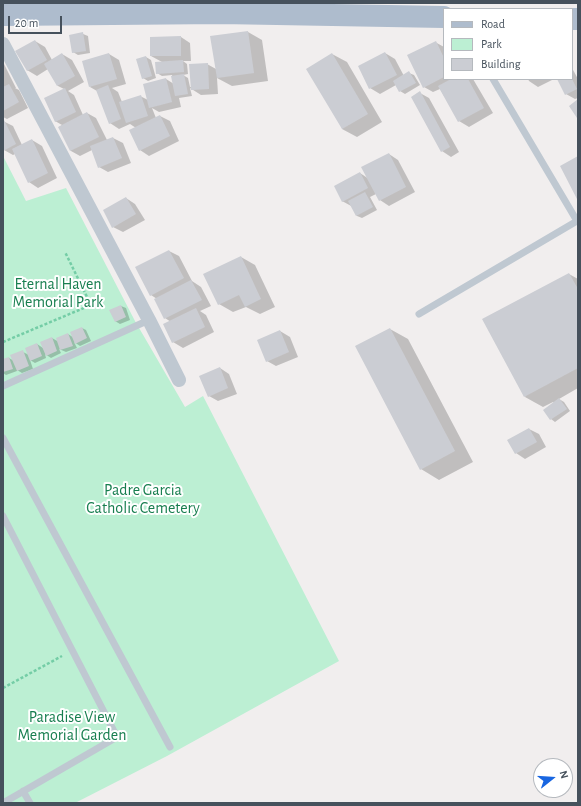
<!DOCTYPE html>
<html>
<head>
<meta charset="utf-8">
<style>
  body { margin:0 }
  #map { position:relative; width:581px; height:806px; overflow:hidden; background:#f1eeee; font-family:"Alegreya Sans",sans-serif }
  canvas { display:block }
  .frame { position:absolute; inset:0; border:4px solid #46515c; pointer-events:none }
  .legend { position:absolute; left:443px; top:8px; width:130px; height:72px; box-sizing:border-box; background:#fff; border:1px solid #b5b9be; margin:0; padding:5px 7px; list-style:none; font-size:12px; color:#46515c }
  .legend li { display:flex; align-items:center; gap:8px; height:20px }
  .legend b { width:20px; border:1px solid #b5b9be }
  .north { position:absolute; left:533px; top:758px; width:40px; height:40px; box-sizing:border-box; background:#fff; border:1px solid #b5b9be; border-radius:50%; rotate:73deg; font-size:11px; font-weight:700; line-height:16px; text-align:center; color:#46515c }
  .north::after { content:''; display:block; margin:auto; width:14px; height:18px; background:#1966e1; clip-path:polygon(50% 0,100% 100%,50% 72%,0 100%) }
  .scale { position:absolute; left:8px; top:16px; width:54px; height:18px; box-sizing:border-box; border:2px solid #46515c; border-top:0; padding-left:5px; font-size:12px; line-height:14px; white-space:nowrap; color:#46515c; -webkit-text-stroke:3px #fff; paint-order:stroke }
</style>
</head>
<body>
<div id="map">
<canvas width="581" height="806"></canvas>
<div class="frame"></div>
<ul class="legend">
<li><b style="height:5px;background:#aebccd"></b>Road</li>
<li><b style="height:11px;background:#bcefd3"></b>Park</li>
<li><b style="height:11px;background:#cbcdd3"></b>Building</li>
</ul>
<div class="north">N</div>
<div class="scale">20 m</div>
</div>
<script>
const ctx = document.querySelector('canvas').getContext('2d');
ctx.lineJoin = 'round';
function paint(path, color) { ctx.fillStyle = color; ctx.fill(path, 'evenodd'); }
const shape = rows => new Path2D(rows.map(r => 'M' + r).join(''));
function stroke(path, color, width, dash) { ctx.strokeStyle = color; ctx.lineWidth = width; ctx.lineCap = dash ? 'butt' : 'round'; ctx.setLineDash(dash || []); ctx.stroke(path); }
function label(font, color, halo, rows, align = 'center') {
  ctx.font = font + ' "Alegreya Sans",sans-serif'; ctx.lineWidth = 4; ctx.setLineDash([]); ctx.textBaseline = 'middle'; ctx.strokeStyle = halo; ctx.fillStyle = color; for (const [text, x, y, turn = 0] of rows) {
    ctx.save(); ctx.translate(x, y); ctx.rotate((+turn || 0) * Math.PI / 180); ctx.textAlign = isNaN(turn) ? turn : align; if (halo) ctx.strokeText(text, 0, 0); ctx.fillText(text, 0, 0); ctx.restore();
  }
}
paint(shape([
  [3,156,26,201,66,188,135,321,185,407,203,396,339,661,167,756,75,803,3,803]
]), '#bcefd3');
paint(shape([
  [248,32,262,40,268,81,232,86,217,78,218,94,201,95,190,88,192,96,179,98,181,107,159,112,152,108,156,118,160,116,170,121,179,141,149,156,140,150,136,128,130,124,119,129,110,123,97,91,90,87,109,54,119,60,126,84,112,88,118,92,122,102,140,96,148,100,166,79,174,84,172,75,162,76,157,73,162,62,151,56,181,37,190,43,191,61,183,61,187,64,188,74,183,75,188,78,190,87,192,87,207,64,216,69],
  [83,34,88,36,90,53,78,55,73,52],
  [35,41,45,47,52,60,62,54,72,60,84,82,68,91,74,95,83,115,87,113,96,118,107,140,113,138,123,143,131,163,108,172,99,167,92,150,80,156,71,151,59,127,62,125,55,121,64,89,58,86,48,69,37,76,27,70],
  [435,42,444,47,444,79,473,79,493,113,469,127,459,121,440,89,433,92,424,87],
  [385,53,395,59,404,76,409,73,414,75,420,85,405,94,400,91,396,85,380,94,370,88],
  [332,54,347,62,382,122,357,137,342,129],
  [146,57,151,60,156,78,148,81,143,78],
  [3,62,16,88,15,88,19,90,28,108,7,119,3,117],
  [572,68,578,79,578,98,575,99,566,94,558,79,572,79],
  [528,79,554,79,538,87,529,81],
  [420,93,429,98,459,152,451,157,442,151],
  [3,121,13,126,22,145,32,140,42,146,57,178,38,188,29,182,15,154,13,155,4,150,3,148],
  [389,154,398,160,415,192,389,206,380,200,376,194,370,197,377,210,362,218,357,216,353,207,342,201,360,173,369,179],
  [126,198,135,204,145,220,123,232,113,227],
  [169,251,179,256,192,281,201,287,211,306,200,311,206,315,214,332,183,348,173,342,171,322,165,318,157,299,151,295],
  [241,257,255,265,275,307,260,314,246,307,233,312,219,304],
  [569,274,578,279,578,388,559,399,564,402,570,411,555,422,551,419,554,403,553,402,543,407,525,397],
  [121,306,126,308,130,320,120,324,115,321],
  [82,328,86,330,91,341,80,346,74,342,77,348,66,352,59,349,61,353,51,358,45,354,46,358,35,363,30,360,33,369,22,373,17,370,17,371,6,375,3,373,3,360,9,358,14,361,23,352,29,355,37,344,43,348,52,338,59,342,68,334,74,338],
  [390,329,408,339,473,462,439,480,421,469],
  [280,331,290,337,298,357,276,366,267,361],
  [220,368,229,374,237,394,218,401,209,396],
  [529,429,539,434,546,447,525,459,516,453]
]), '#0003');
paint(shape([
  [248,31,254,73,217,78,210,36],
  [83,32,86,51,72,53,69,35],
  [181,36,181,56,150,56,150,37],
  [35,40,47,60,27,71,15,51],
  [436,41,444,58,444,77,423,88,407,55],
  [385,52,397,75,369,89,358,66],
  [62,53,75,76,57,86,44,64],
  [109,53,117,79,89,87,82,61],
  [332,53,368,114,342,129,306,69],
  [146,56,152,76,142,79,136,59],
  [183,60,184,72,156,74,155,62],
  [208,63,209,89,191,90,189,64],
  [409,71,416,83,399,92,393,81],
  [184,74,188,94,175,96,171,76],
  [166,78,172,102,149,108,143,84],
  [451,79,468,79,484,108,458,122,438,86],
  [557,79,572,79,577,89,565,95],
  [9,84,19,102,3,111,3,87],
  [108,85,121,119,109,124,96,90],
  [65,88,76,112,55,122,44,98],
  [420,91,450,147,441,152,411,97],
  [141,95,148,116,126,123,119,102],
  [578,99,578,117,577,118,569,106],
  [87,112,99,137,70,151,58,127],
  [160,115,170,136,139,151,129,130],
  [3,118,16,144,3,151],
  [113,137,122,158,98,168,90,146],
  [32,139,48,173,28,183,12,149],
  [389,153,406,187,379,201,361,167],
  [578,156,578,201,560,166],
  [360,172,368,188,342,202,334,186],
  [365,192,373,207,356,216,348,201],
  [126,197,136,214,112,228,103,210],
  [169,250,184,278,150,296,135,267],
  [241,256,261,299,245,307,239,295,218,305,203,274],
  [569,273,578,289,578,368,524,397,482,319],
  [191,280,202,300,164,319,154,299],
  [121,305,126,317,115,322,109,310],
  [196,308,205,327,172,343,163,324],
  [82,327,87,338,75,344,70,332],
  [390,328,455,451,420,470,355,346],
  [280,330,289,352,266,362,257,340],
  [68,333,73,346,60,350,56,338],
  [52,337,57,351,46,356,40,342],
  [37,343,42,356,30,361,25,348],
  [23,350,29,366,17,371,10,355],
  [9,357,13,369,3,372,3,359],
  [220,367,228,388,208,397,199,376],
  [559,398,567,409,550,420,543,410],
  [529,428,537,442,515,454,507,440]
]), '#cbcdd3');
stroke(shape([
  [3,342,91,305,65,252],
  [3,688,62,656]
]), '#74cda6', 2.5, [3, 2]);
stroke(shape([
  [419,314,577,221,493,79],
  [3,386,149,320],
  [3,438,170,747],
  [3,516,117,737,3,803],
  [23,791,30,803]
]), '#bfc8d1', 7);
stroke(shape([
  [3,44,149,320,179,380]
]), '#bfc8d1', 14);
stroke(shape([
  [3,15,221,13,444,17],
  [572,19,578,19]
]), '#aebccd', 22);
label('16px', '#177e4f', '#fff', [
  ["Eternal Haven",58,284],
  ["Memorial Park",58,302],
  ["Padre Garcia",143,490],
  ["Catholic Cemetery",143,508],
  ["Paradise View",72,717],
  ["Memorial Garden",72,735]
]);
</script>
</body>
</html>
